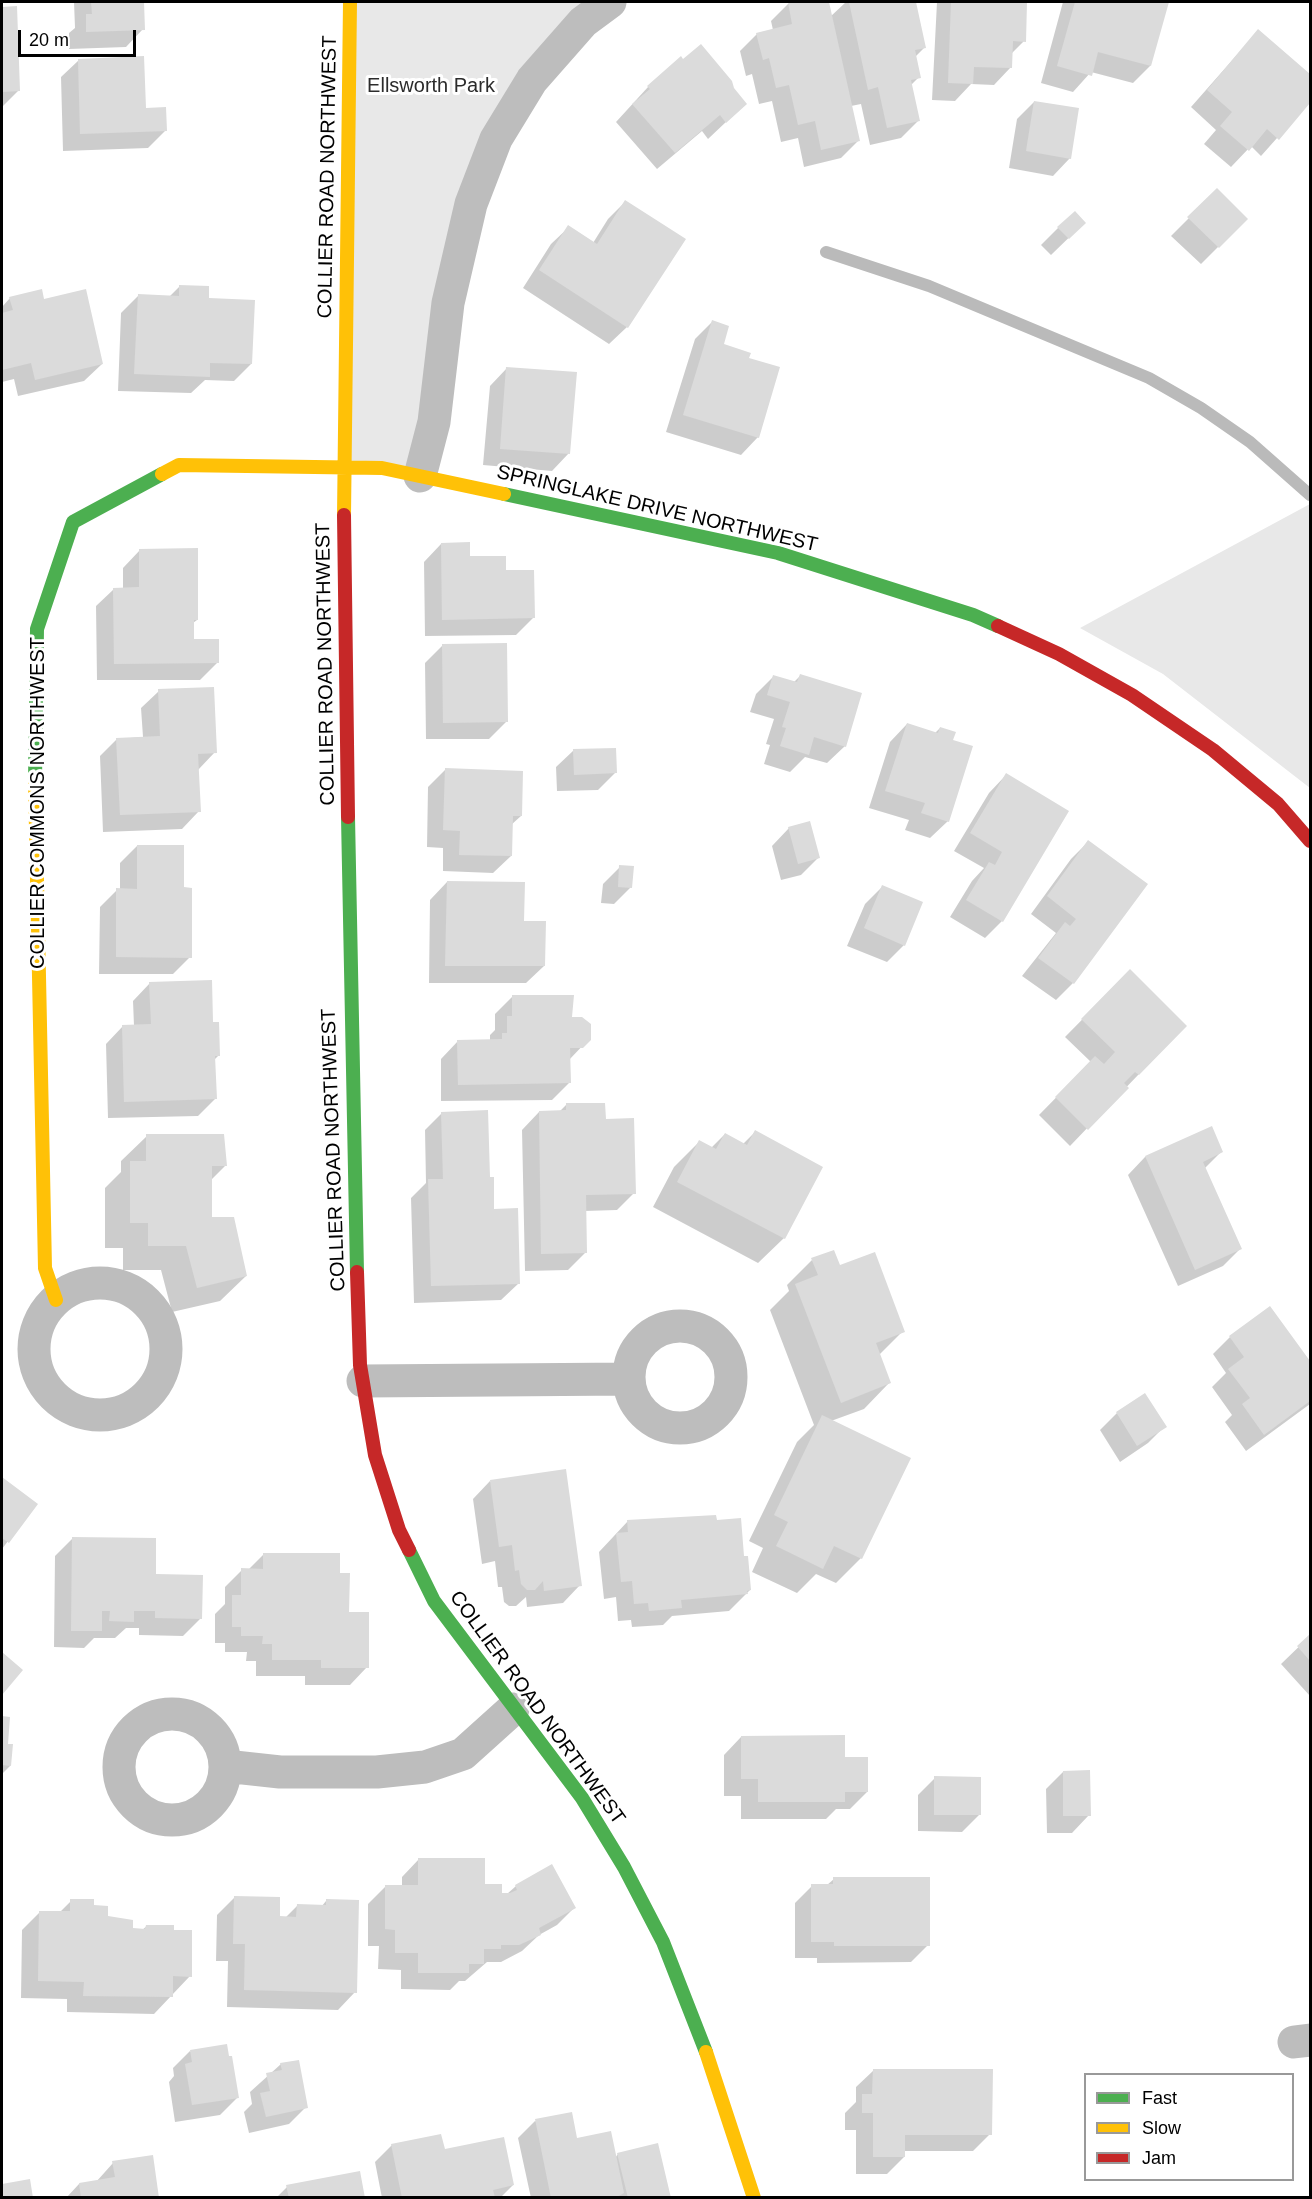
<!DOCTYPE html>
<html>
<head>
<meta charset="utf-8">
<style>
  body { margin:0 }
  #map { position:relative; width:1312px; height:2199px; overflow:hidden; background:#fff; font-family:Helvetica,sans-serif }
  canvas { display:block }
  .frame { position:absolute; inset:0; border:3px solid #000; pointer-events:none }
  .legend { position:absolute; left:1084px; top:2073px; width:210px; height:108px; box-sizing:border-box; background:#fff; border:2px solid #999; margin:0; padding:8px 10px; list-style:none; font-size:18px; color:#000 }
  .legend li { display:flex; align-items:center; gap:12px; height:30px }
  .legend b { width:30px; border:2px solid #999 }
  .scale { position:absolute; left:18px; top:30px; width:118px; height:27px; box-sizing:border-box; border:3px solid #000; border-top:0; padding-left:8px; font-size:18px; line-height:21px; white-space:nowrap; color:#000; -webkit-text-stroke:4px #fff; paint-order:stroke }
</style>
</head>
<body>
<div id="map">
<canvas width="1312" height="2199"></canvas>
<div class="frame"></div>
<ul class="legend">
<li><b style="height:8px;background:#4caf50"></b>Fast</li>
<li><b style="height:8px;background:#ffc107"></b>Slow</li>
<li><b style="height:8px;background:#c62828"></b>Jam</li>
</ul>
<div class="scale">20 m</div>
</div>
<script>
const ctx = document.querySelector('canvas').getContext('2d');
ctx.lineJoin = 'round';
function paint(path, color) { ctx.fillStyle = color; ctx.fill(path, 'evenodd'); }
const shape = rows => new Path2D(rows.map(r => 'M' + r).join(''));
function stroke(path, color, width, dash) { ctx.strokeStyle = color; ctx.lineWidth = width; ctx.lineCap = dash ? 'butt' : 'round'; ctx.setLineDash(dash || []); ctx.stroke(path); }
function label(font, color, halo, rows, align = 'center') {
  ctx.font = font + ' Helvetica,sans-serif'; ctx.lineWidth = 6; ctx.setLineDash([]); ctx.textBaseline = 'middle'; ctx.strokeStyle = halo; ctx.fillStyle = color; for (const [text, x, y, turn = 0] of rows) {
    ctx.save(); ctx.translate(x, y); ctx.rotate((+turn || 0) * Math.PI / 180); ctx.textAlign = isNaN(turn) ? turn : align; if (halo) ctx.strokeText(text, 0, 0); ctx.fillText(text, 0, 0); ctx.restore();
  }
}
paint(shape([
  [350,2,610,2,496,139,420,476,343,467],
  [1310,504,1310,788,1163,674,1080,628]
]), '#e8e8e8');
paint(shape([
  [74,2,142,2,143,29,126,47,69,49,69,33,75,28],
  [798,2,827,2,830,17,846,2,915,2,925,47,915,57,919,77,910,86,918,121,901,138,870,145,861,104,851,106,859,140,841,158,804,167,798,138,781,142,772,101,759,104,752,74,746,76,740,51,757,34,773,30,771,21,788,4],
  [937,2,1025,2,1024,41,1011,54,1011,67,994,85,971,84,955,101,932,100],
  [1063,2,1167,2,1150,66,1133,83,1091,72,1073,92,1041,83],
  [2,8,15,8,18,91,2,107],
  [1258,31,1310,76,1310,101,1261,156,1251,146,1231,167,1204,144,1216,130,1191,107],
  [79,60,145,109,165,131,148,148,63,151,61,77],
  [648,87,732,89,745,104,708,139,702,131,657,169,616,122],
  [1034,102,1070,158,1053,176,1009,168,1017,119],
  [1217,190,1246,219,1201,264,1171,236],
  [625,202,627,327,609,344,523,288,551,244,569,227,593,243,608,219],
  [1084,223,1051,255,1041,245,1058,228],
  [180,286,207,299,251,364,234,381,205,380,191,393,118,391,121,313,138,296,169,297],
  [10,298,43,300,102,364,84,381,18,396,14,379,2,382,2,307],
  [712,322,722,345,748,359,758,437,741,455,666,432,695,339],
  [507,368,569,453,552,471,483,465,490,386],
  [441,544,504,572,533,618,516,635,425,636,424,562],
  [140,550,197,620,193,623,193,641,217,663,200,680,97,680,96,606,114,589,123,589,123,568],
  [443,645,506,722,489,739,426,739,425,663],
  [800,676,845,746,827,763,805,757,790,772,764,764,770,745,766,744,774,719,750,712,756,694,773,677,793,683],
  [159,691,215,752,198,770,199,811,182,829,103,832,100,756,117,739,143,737,141,708],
  [907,724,935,733,940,728,951,741,948,821,930,838,905,830,909,820,869,808,890,742],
  [574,750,615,773,598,790,557,791,556,767],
  [445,770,521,816,511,825,511,856,493,873,443,871,443,848,427,847,428,787],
  [1006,775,1002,921,985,938,950,917,972,881,984,868,954,851,989,793],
  [789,828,818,858,801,875,781,880,772,846],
  [1088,842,1146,885,1073,983,1056,1000,1022,976,1056,933,1031,914,1071,859],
  [137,846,182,888,190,957,173,974,99,974,100,907,117,890,120,890,120,863],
  [620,867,631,887,614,904,601,903,603,884],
  [447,882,544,966,526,983,429,983,430,900],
  [882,887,904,945,887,962,847,946,865,904],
  [1130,971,1185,1026,1070,1146,1039,1115,1091,1062,1065,1037],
  [150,983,211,1024,219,1055,214,1060,215,1099,198,1116,108,1118,106,1044,123,1026,134,1026,133,1001],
  [512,997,570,1018,589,1039,569,1060,569,1083,552,1100,441,1101,441,1059,458,1041,490,1041,490,1035,495,1030,495,1014],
  [566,1105,605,1120,634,1193,617,1210,584,1211,585,1253,568,1270,525,1271,522,1130,539,1112,559,1112],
  [442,1113,488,1179,493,1210,519,1283,501,1300,414,1303,411,1198,426,1183,425,1130],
  [1211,1128,1221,1152,1204,1169,1240,1249,1223,1266,1178,1286,1128,1175,1145,1157],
  [755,1132,784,1238,758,1263,653,1207,674,1167,699,1142,711,1148,725,1134,743,1144],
  [147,1136,225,1166,211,1180,210,1218,246,1276,220,1301,172,1312,161,1270,123,1270,123,1248,105,1248,105,1188,121,1172,121,1161],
  [812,1260,903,1331,879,1355,889,1383,864,1409,831,1421,861,1558,836,1583,816,1574,797,1593,752,1572,763,1548,749,1541,797,1442,814,1425,770,1310,789,1291,787,1285],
  [1270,1308,1310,1364,1310,1404,1246,1451,1225,1422,1232,1415,1212,1387,1226,1373,1213,1354,1230,1337],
  [1117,1413,1165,1426,1148,1443,1120,1462,1100,1430],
  [2,1479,36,1504,2,1549],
  [490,1481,580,1585,563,1603,527,1607,526,1597,516,1606,509,1606,504,1602,502,1587,498,1587,495,1561,482,1564,473,1499],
  [628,1521,716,1522,743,1557,750,1590,729,1611,672,1616,663,1625,632,1627,631,1620,618,1621,616,1597,604,1599,599,1552],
  [73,1538,155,1576,201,1618,183,1636,139,1635,139,1628,126,1628,115,1638,94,1638,84,1648,54,1647,55,1556],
  [264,1554,338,1575,347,1613,367,1667,350,1685,305,1685,305,1676,256,1676,256,1661,246,1661,247,1652,225,1652,225,1643,215,1643,215,1614,225,1604,225,1587,242,1570,248,1570],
  [1310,1636,1310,1696,1281,1664],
  [2,1654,20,1670,2,1692],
  [2,1717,8,1718,6,1745,10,1766,2,1774],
  [741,1737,843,1758,867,1792,850,1809,836,1809,826,1819,741,1819,741,1796,724,1796,724,1755],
  [1063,1772,1089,1815,1072,1833,1047,1833,1046,1789],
  [935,1778,979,1815,962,1832,918,1831,918,1795],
  [419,1859,500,1894,507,1894,516,1886,574,1908,557,1925,539,1935,522,1951,501,1962,487,1962,465,1981,459,1981,450,1990,401,1989,401,1970,378,1969,379,1946,368,1946,368,1904,385,1887,402,1887,402,1877],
  [834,1879,928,1945,911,1962,817,1963,817,1958,795,1958,795,1903,812,1886,827,1885],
  [235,1897,278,1918,285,1918,297,1906,321,1907,326,1901,355,1992,338,2010,227,2007,228,1961,216,1961,217,1915],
  [71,1901,92,1907,131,1930,142,1930,147,1926,190,1976,154,2014,67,2012,67,1999,21,1998,22,1930,40,1912,59,1913],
  [190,2051,237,2098,220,2115,175,2122,169,2082,174,2076,173,2068],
  [281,2064,306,2107,289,2124,249,2133,244,2112,252,2104,250,2092],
  [874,2070,990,2134,973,2151,904,2151,904,2157,887,2174,856,2174,856,2130,845,2130,845,2113,856,2102,856,2087],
  [535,2121,615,2158,618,2154,670,2198,531,2198,518,2138],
  [392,2145,444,2151,513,2185,500,2198,382,2198,375,2162],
  [113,2163,158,2198,66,2198,79,2184,96,2182],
  [287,2187,363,2198,276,2198]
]), '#0003');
stroke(shape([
  [826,252,929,286,1149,378,1201,408,1250,442,1310,495]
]), '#bababa', 12);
paint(shape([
  [91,2,144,2,145,30,86,32,86,14,92,14],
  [788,2,829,2,860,141,821,150,815,121,798,125,789,85,776,88,769,58,763,60,756,33,792,24],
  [849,2,916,2,926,48,915,50,921,78,911,80,920,121,887,128,878,87,868,90],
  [951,2,1027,2,1026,42,1013,41,1012,68,974,67,973,84,948,83],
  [1075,2,1169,2,1151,66,1098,52,1092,76,1057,66],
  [17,6,20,91,2,92,2,7],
  [1258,29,1310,74,1310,103,1279,140,1267,129,1249,151,1220,126,1232,112,1207,90],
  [701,44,732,81,734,88,747,104,726,123,720,115,675,153,632,104,650,89,647,86,681,56,683,59],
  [144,56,146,108,166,107,167,131,80,134,78,59],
  [1034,101,1079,108,1071,159,1026,151],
  [1217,188,1248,219,1219,248,1187,217],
  [625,200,686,239,628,328,539,270,568,225,597,244],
  [1075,211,1086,223,1069,239,1057,227],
  [179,285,209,286,209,298,255,300,252,364,210,363,210,377,134,374,138,294,179,296],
  [42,289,44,299,86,289,103,364,35,380,31,363,2,370,2,313,13,310,9,297],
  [712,320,729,326,724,344,751,353,749,358,780,367,759,438,683,415],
  [506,367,577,372,570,454,500,449],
  [470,542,470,556,506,556,506,570,534,570,535,618,442,620,441,543],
  [198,548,198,620,194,620,194,639,219,639,219,663,114,664,113,588,139,587,139,549],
  [507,643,508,722,443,723,442,644],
  [800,674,862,693,846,747,814,737,809,755,780,746,786,728,782,727,790,702,767,695,773,675,797,682],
  [214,687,217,753,198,754,201,812,120,815,116,738,160,736,158,689],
  [907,723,938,733,940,727,956,732,953,740,973,746,949,822,921,813,925,803,885,791],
  [616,748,617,773,574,775,573,749],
  [445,768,523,771,522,816,513,816,512,856,459,855,460,831,443,830],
  [1006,773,1069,811,1003,922,966,900,989,862,995,865,1002,852,970,833],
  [810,821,820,858,798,864,788,827],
  [1088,840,1148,884,1074,984,1038,958,1065,922,1070,926,1076,919,1047,896],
  [137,845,184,845,184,887,192,888,192,958,116,957,116,888,137,889],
  [619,865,634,866,632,888,618,887],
  [447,881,525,882,524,921,546,921,545,966,445,966],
  [882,885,923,902,905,946,864,928],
  [1130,969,1187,1026,1139,1075,1135,1072,1124,1083,1129,1088,1088,1130,1055,1097,1095,1056,1104,1064,1115,1052,1081,1019],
  [212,980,213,1022,219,1022,220,1056,215,1056,217,1099,124,1102,122,1025,151,1024,149,982],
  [512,995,574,995,572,1017,582,1017,591,1024,591,1040,583,1048,570,1048,571,1083,458,1085,457,1040,502,1039,502,1033,507,1033,507,1016,512,1016],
  [566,1103,605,1103,606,1119,634,1118,636,1194,586,1195,587,1253,541,1254,539,1111,566,1110],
  [488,1110,490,1177,494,1177,494,1209,518,1208,520,1284,431,1286,428,1179,443,1179,441,1112],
  [1212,1126,1223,1152,1203,1162,1242,1249,1195,1270,1145,1156],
  [755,1130,823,1167,785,1239,677,1182,699,1140,716,1149,725,1133,747,1145],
  [146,1134,224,1134,227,1166,212,1166,212,1217,234,1217,247,1276,197,1288,186,1246,148,1246,148,1223,130,1223,130,1161,146,1161],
  [834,1250,840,1265,875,1252,905,1332,876,1343,891,1383,841,1403,795,1284,818,1275,811,1258],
  [1270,1306,1310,1361,1310,1401,1264,1435,1242,1404,1250,1398,1228,1369,1244,1357,1229,1336],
  [1145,1393,1167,1427,1137,1446,1116,1412],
  [822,1415,911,1458,862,1559,834,1546,823,1569,776,1546,788,1522,774,1515],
  [566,1469,582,1586,544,1591,543,1581,535,1590,527,1590,521,1584,519,1570,515,1571,512,1545,499,1547,490,1480],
  [2,1477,38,1504,9,1543,2,1538],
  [716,1515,717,1520,741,1518,744,1556,748,1556,751,1590,747,1591,748,1594,681,1600,682,1608,649,1611,648,1603,634,1604,632,1581,621,1582,616,1533,628,1532,627,1520],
  [72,1537,156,1538,156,1574,203,1575,202,1619,155,1618,155,1611,134,1611,134,1622,109,1621,110,1611,102,1611,102,1631,71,1631],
  [263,1553,340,1553,340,1573,350,1573,349,1612,369,1612,369,1668,321,1668,321,1660,272,1660,272,1644,262,1644,263,1636,241,1636,241,1627,232,1627,232,1595,241,1595,241,1568,263,1569],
  [1310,1634,1310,1661,1297,1646],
  [2,1652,23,1670,2,1695],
  [2,1716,10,1717,8,1744,13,1744,11,1766,2,1765],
  [845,1735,845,1757,868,1757,868,1792,845,1792,845,1802,758,1802,758,1779,741,1779,741,1736],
  [1090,1770,1091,1816,1063,1816,1063,1771],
  [934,1776,981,1777,981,1815,934,1815],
  [418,1858,485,1858,485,1884,502,1884,502,1893,510,1893,517,1890,515,1885,552,1864,576,1908,539,1928,541,1935,519,1945,501,1945,501,1949,484,1949,484,1964,469,1964,469,1973,418,1973,418,1953,395,1953,395,1930,385,1929,385,1885,418,1885],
  [833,1877,930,1877,930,1946,834,1946,834,1942,811,1942,811,1884,833,1884],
  [234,1896,280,1897,280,1916,296,1917,297,1904,326,1905,326,1899,359,1900,357,1993,244,1990,245,1944,233,1944],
  [70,1899,94,1899,94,1905,108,1906,108,1916,133,1920,133,1928,145,1929,146,1925,174,1925,174,1930,192,1930,192,1977,173,1976,173,1997,83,1996,84,1982,38,1981,39,1911,70,1911],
  [227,2044,229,2056,232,2056,239,2098,192,2105,185,2064,192,2062,190,2050],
  [299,2060,308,2108,266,2117,260,2093,270,2091,266,2073,282,2070,280,2063],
  [873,2069,993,2069,992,2135,905,2135,905,2157,873,2157,873,2113,862,2113,862,2094,872,2094],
  [572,2112,577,2138,611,2131,624,2193,615,2198,551,2198,535,2119],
  [441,2134,445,2149,504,2137,514,2185,493,2190,495,2198,402,2198,391,2144],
  [658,2143,671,2198,628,2198,617,2153],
  [153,2155,159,2198,81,2198,79,2183,115,2177,112,2161],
  [360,2171,365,2198,289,2198,286,2185],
  [30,2179,33,2198,2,2198,2,2184]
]), '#dbdbdb');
stroke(shape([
  [420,476,434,422,448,303,471,204,496,139,532,80,583,22,610,2],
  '34 1349a66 66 0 1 1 132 0a66 66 0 1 1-132 0Z',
  '629 1377a51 51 0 1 1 102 0a51 51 0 1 1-102 0Z',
  [363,1381,629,1379],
  '119 1767a53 53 0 1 1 106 0a53 53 0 1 1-106 0Z',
  [225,1766,280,1772,377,1772,425,1767,463,1754,513,1709],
  [1294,2042,1310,2040]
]), '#bdbdbd', 33);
stroke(shape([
  [504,494,778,553,973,615,998,626],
  [35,782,37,629,73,522,162,474],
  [348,817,357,1272],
  [409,1550,434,1601,582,1798,624,1867,663,1942,706,2052]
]), '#4caf50', 14);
stroke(shape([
  [162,474,179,465,382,468,504,494],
  [344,515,350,2],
  [35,782,45,1268,56,1300],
  [706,2052,754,2198]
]), '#ffc107', 14);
stroke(shape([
  [344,515,348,817],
  [998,626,1059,654,1132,695,1213,750,1278,804,1310,841],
  [357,1272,360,1365,375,1455,399,1530,409,1550]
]), '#c62828', 14);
label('20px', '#2c2c2c', '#fff', [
  ["Ellsworth Park",431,86]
]);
label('20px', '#000', '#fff', [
  ["COLLIER ROAD NORTHWEST",328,177,-89],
  ["SPRINGLAKE DRIVE NORTHWEST",657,509,13],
  ["COLLIER ROAD NORTHWEST",326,664,-91],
  ["COLLIER COMMONS NORTHWEST",38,803,-90],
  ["COLLIER ROAD NORTHWEST",334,1150,-92],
  ["COLLIER ROAD NORTHWEST",537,1708,54]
]);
</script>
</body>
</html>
